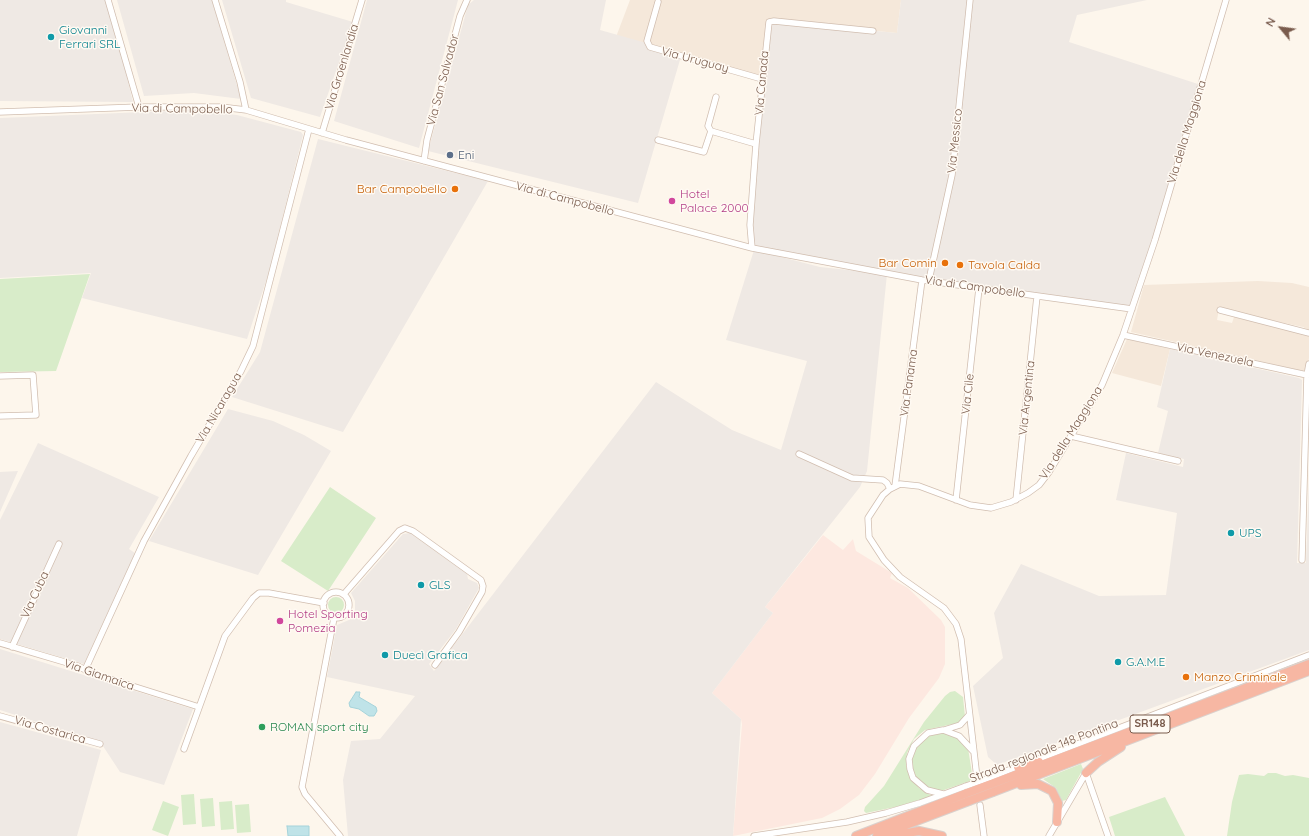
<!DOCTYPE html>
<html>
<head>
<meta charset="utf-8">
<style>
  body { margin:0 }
  #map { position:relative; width:1309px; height:836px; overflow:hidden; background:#fdf6ec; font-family:Quicksand,sans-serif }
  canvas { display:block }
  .north { position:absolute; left:1261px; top:8px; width:40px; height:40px; -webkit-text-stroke:3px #fffaf3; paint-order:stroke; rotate:299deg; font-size:11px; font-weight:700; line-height:16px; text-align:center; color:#7a5c4d }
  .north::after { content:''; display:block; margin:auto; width:14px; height:18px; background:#7a5c4d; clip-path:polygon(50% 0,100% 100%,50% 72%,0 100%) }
</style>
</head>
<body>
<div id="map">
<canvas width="1309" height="836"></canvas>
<div class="north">N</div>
</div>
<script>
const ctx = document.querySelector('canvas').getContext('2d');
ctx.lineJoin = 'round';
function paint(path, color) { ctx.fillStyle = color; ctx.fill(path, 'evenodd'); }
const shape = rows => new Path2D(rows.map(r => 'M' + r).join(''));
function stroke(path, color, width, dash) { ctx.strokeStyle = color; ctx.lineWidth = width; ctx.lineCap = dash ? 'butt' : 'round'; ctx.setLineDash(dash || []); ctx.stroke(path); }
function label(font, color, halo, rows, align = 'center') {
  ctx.font = font + ' Quicksand,sans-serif'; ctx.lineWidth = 3; ctx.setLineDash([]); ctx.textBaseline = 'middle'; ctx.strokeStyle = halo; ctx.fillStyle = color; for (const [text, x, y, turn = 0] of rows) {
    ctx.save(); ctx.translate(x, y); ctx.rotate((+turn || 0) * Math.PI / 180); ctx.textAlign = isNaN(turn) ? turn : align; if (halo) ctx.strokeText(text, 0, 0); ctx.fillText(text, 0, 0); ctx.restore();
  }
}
paint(shape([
  [630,0,901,0,897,33,774,21,762,79,616,37],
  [1258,281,1292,283,1309,287,1309,330,1303,327,1219,309,1217,320,1232,323,1234,317,1309,335,1309,358,1307,367,1303,371,1131,332,1144,285],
  [1127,339,1170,349,1161,386,1112,373]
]), '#f5e8da');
paint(shape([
  [823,535,843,550,853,539,856,551,892,573,890,578,908,588,941,620,945,627,945,664,939,678,909,718,875,774,859,795,840,809,822,818,733,836,742,724,741,719,712,693,773,613,765,607]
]), '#fde8e0');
paint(shape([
  [0,0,108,0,133,102,0,101],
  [117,0,212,0,241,99,194,93,144,96],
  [222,0,286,0,286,2,353,22,320,117,251,98],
  [367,0,458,0,419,148,334,121],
  [474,0,606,0,600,30,682,53,638,203,428,151,468,5],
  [901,0,1147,0,1077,15,1069,42,1201,85,1132,309,1006,292,752,248,751,241,766,34,772,21,897,33],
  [192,110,237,115,301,132,303,135,269,272,247,339,82,298,91,273,0,278,0,118],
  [318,139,488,181,343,432,232,397,260,352],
  [754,250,820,267,887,274,867,471,860,487,765,607,773,613,712,693,741,719,733,836,348,836,343,780,351,741,380,739,415,696,327,677,337,625,349,620,355,610,355,601,351,593,403,534,410,533,467,574,468,579,477,583,479,588,456,629,429,664,434,671,656,382,732,430,781,450,807,361,726,340],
  [1170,349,1299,378,1302,380,1297,563,1306,563,1309,482,1309,650,997,765,988,757,973,686,1003,658,994,613,1021,564,1099,596,1166,595,1177,513,1116,500,1126,453,1183,467,1184,459,1158,453,1168,411,1157,407],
  [228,409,273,421,304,435,331,451,258,575,149,541],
  [38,443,159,497,129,549,135,553,84,664,0,639,0,520],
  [18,471,0,512,0,472],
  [0,649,193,709,164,785,120,772,101,743,0,710],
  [0,722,101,750,77,836,0,836]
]), '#efe9e4');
paint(shape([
  [90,274,56,371,0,372,0,279],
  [330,487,376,518,328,591,281,561],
  '328 605a8 8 0 1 1 16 0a8 8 0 1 1-16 0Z',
  [955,691,963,697,965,717,958,723,925,730,914,739,907,753,906,766,910,776,919,788,932,796,900,806,866,813,864,811,865,807,884,786,924,722,945,696,950,692],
  [941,732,957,736,968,748,973,780,941,791,925,787,918,780,912,770,911,760,914,749,928,735],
  [1081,764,1083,769,1066,800,1062,801,1056,788,1043,779],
  [1268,773,1276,773,1285,776,1293,775,1309,778,1309,836,1227,836,1232,802,1239,775,1248,774,1264,776],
  [194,794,196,824,183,825,181,795],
  [1165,797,1185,836,1115,836,1109,817],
  [213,798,215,826,202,827,200,799],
  [163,801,179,807,168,836,152,830],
  [232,801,234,829,221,830,219,802],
  [249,804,251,832,237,833,235,805]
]), '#d8ecc9');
const water = shape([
  [356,692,360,692,359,697,376,707,377,711,374,716,369,716,359,709,350,707,349,703,356,692],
  [287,826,309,826,309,836,288,836,287,826]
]);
paint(water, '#bfe3e8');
stroke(water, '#a5d3da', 1);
const minor = shape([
  [108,0,139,107],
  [215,0,240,82,246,110],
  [658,2,647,41,650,47,762,79],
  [0,112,139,107,221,107,246,110,346,140,752,248,922,280,1132,309],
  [711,131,756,144],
  [322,133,362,0],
  [658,140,704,152,711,131,708,126,716,97],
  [424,161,427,140,460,16,467,0],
  [752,248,750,225,756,144,769,22,774,21,873,31],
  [929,280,952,175,970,0],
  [1220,310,1309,333],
  [1123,335,1307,375],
  [0,376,33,375,36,415,0,416],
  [1071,436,1178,461],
  [799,454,852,478,883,480,887,483,890,489],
  [895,486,922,280],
  [956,500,979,288],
  [1016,500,1037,296],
  [1302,560,1307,375,1309,364],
  '323 605a13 13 0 1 1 26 0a13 13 0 1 1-26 0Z',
  [344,594,399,531,405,528,413,531,481,580,483,586,482,592,459,632,435,665],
  [334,618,302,787,305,794,340,836],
  [0,643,78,666,91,673,199,707],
  [12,647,59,544],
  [85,670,144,541,191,456,241,371,253,346,309,129],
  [0,716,100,744],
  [944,730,960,725,969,715],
  [184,749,225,636,253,598,259,593,269,593,324,603],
  [1033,761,1309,655],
  [1086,773,1108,836],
  [977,778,961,639,956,624,944,608,900,577,884,560,869,537,868,518,883,495,890,489,900,484,919,486,970,505,991,508,1011,502,1028,493,1039,485,1049,472,1102,385,1123,335,1155,240,1226,0],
  [989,778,1021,765],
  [943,794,927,790,913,778,910,769,909,759,914,746,928,733,943,730,959,736,973,751],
  [980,805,984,836],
  [754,836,847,822,886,813,920,803,966,786],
  [1049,836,1086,773]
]);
const highway = shape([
  [1018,767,1039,762],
  [1086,773,1098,762,1121,747],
  [991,784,1309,664],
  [1021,785,1038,784,1052,791,1058,803,1057,822],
  [993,792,1309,671],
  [856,836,967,793],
  [877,836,969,801],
  [890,836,919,831,942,836]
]);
stroke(minor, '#d1beb0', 7);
stroke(highway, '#dad1cd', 10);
stroke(minor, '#fff', 5.5);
stroke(highway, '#f7b7a3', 8);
const minorBridge = shape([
  [966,786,989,778]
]);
const highwayBridge = shape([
  [967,793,991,784],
  [969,801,993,792]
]);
stroke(minorBridge, '#d1beb0', 7, []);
stroke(highwayBridge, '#dad1cd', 10, []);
stroke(minorBridge, '#fff', 5.5);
stroke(highwayBridge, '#f7b7a3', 8);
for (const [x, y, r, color] of [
  [51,37,4,"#0f9aa8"],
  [450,155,4,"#5c6f8a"],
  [455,189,4,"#e8710a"],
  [672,201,4,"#d1479c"],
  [945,263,4,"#e8710a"],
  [960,265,4,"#e8710a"],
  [1231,533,4,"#0f9aa8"],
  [421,585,4,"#0f9aa8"],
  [280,621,4,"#d1479c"],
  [385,655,4,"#0f9aa8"],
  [1118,662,4,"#0f9aa8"],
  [1186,677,4,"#e8710a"],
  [262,727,4,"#2e9e5b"]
]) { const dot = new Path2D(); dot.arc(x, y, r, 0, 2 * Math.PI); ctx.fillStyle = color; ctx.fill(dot); stroke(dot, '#fffaf3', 1.5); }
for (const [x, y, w] of [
  [1150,724,40]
]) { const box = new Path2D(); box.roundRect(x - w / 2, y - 9, w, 18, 3); ctx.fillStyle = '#fffaf3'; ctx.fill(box); stroke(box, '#7a5c4d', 1); }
label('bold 11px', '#7a5c4d', null, [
  ["SR148",1150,724]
]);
label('12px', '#0d838f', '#fffaf3', [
  ["Giovanni",59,30],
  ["Ferrari SRL",59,44],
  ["UPS",1239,533],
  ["GLS",429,585],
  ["Duecì Grafica",393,655],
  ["G.A.M.E",1126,662]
], 'left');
label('12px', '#7a5c4d', '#fffaf3', [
  ["Via Uruguay",695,60,15],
  ["Via Groenlandia",342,67,-73],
  ["Via San Salvador",443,80,-75],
  ["Via Canada",762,83,-85],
  ["Via di Campobello",182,109,1],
  ["Via della Maggiona",1187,132,-73],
  ["Via Messico",955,141,-84],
  ["Via di Campobello",565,199,15],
  ["Via di Campobello",975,287,8],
  ["Via Venezuela",1215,355,12],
  ["Via Panama",909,383,-82],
  ["Via Cile",968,394,-84],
  ["Via Argentina",1027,398,-84],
  ["Via Nicaragua",219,408,-60],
  ["Via della Maggiona",1071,433,-58],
  ["Via Cuba",35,595,-65],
  ["Via Giamaica",99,675,19],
  ["Via Costarica",50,730,16],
  ["Strada regionale 148 Pontina",1044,751,-21]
]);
label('12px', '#4e5e75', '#fffaf3', [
  ["Eni",458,155]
], 'left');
label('12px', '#c56008', '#fffaf3', [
  ["Bar Campobello",447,189],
  ["Bar Comin",937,263],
  ["Tavola Calda",968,265,"left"],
  ["Manzo Criminale",1194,677,"left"]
], 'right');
label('12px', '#b23c85', '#fffaf3', [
  ["Hotel",680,194],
  ["Palace 2000",680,208],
  ["Hotel Sporting",288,614],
  ["Pomezia",288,628]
], 'left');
label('12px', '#27864d', '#fffaf3', [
  ["ROMAN sport city",270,727]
], 'left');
</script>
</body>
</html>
